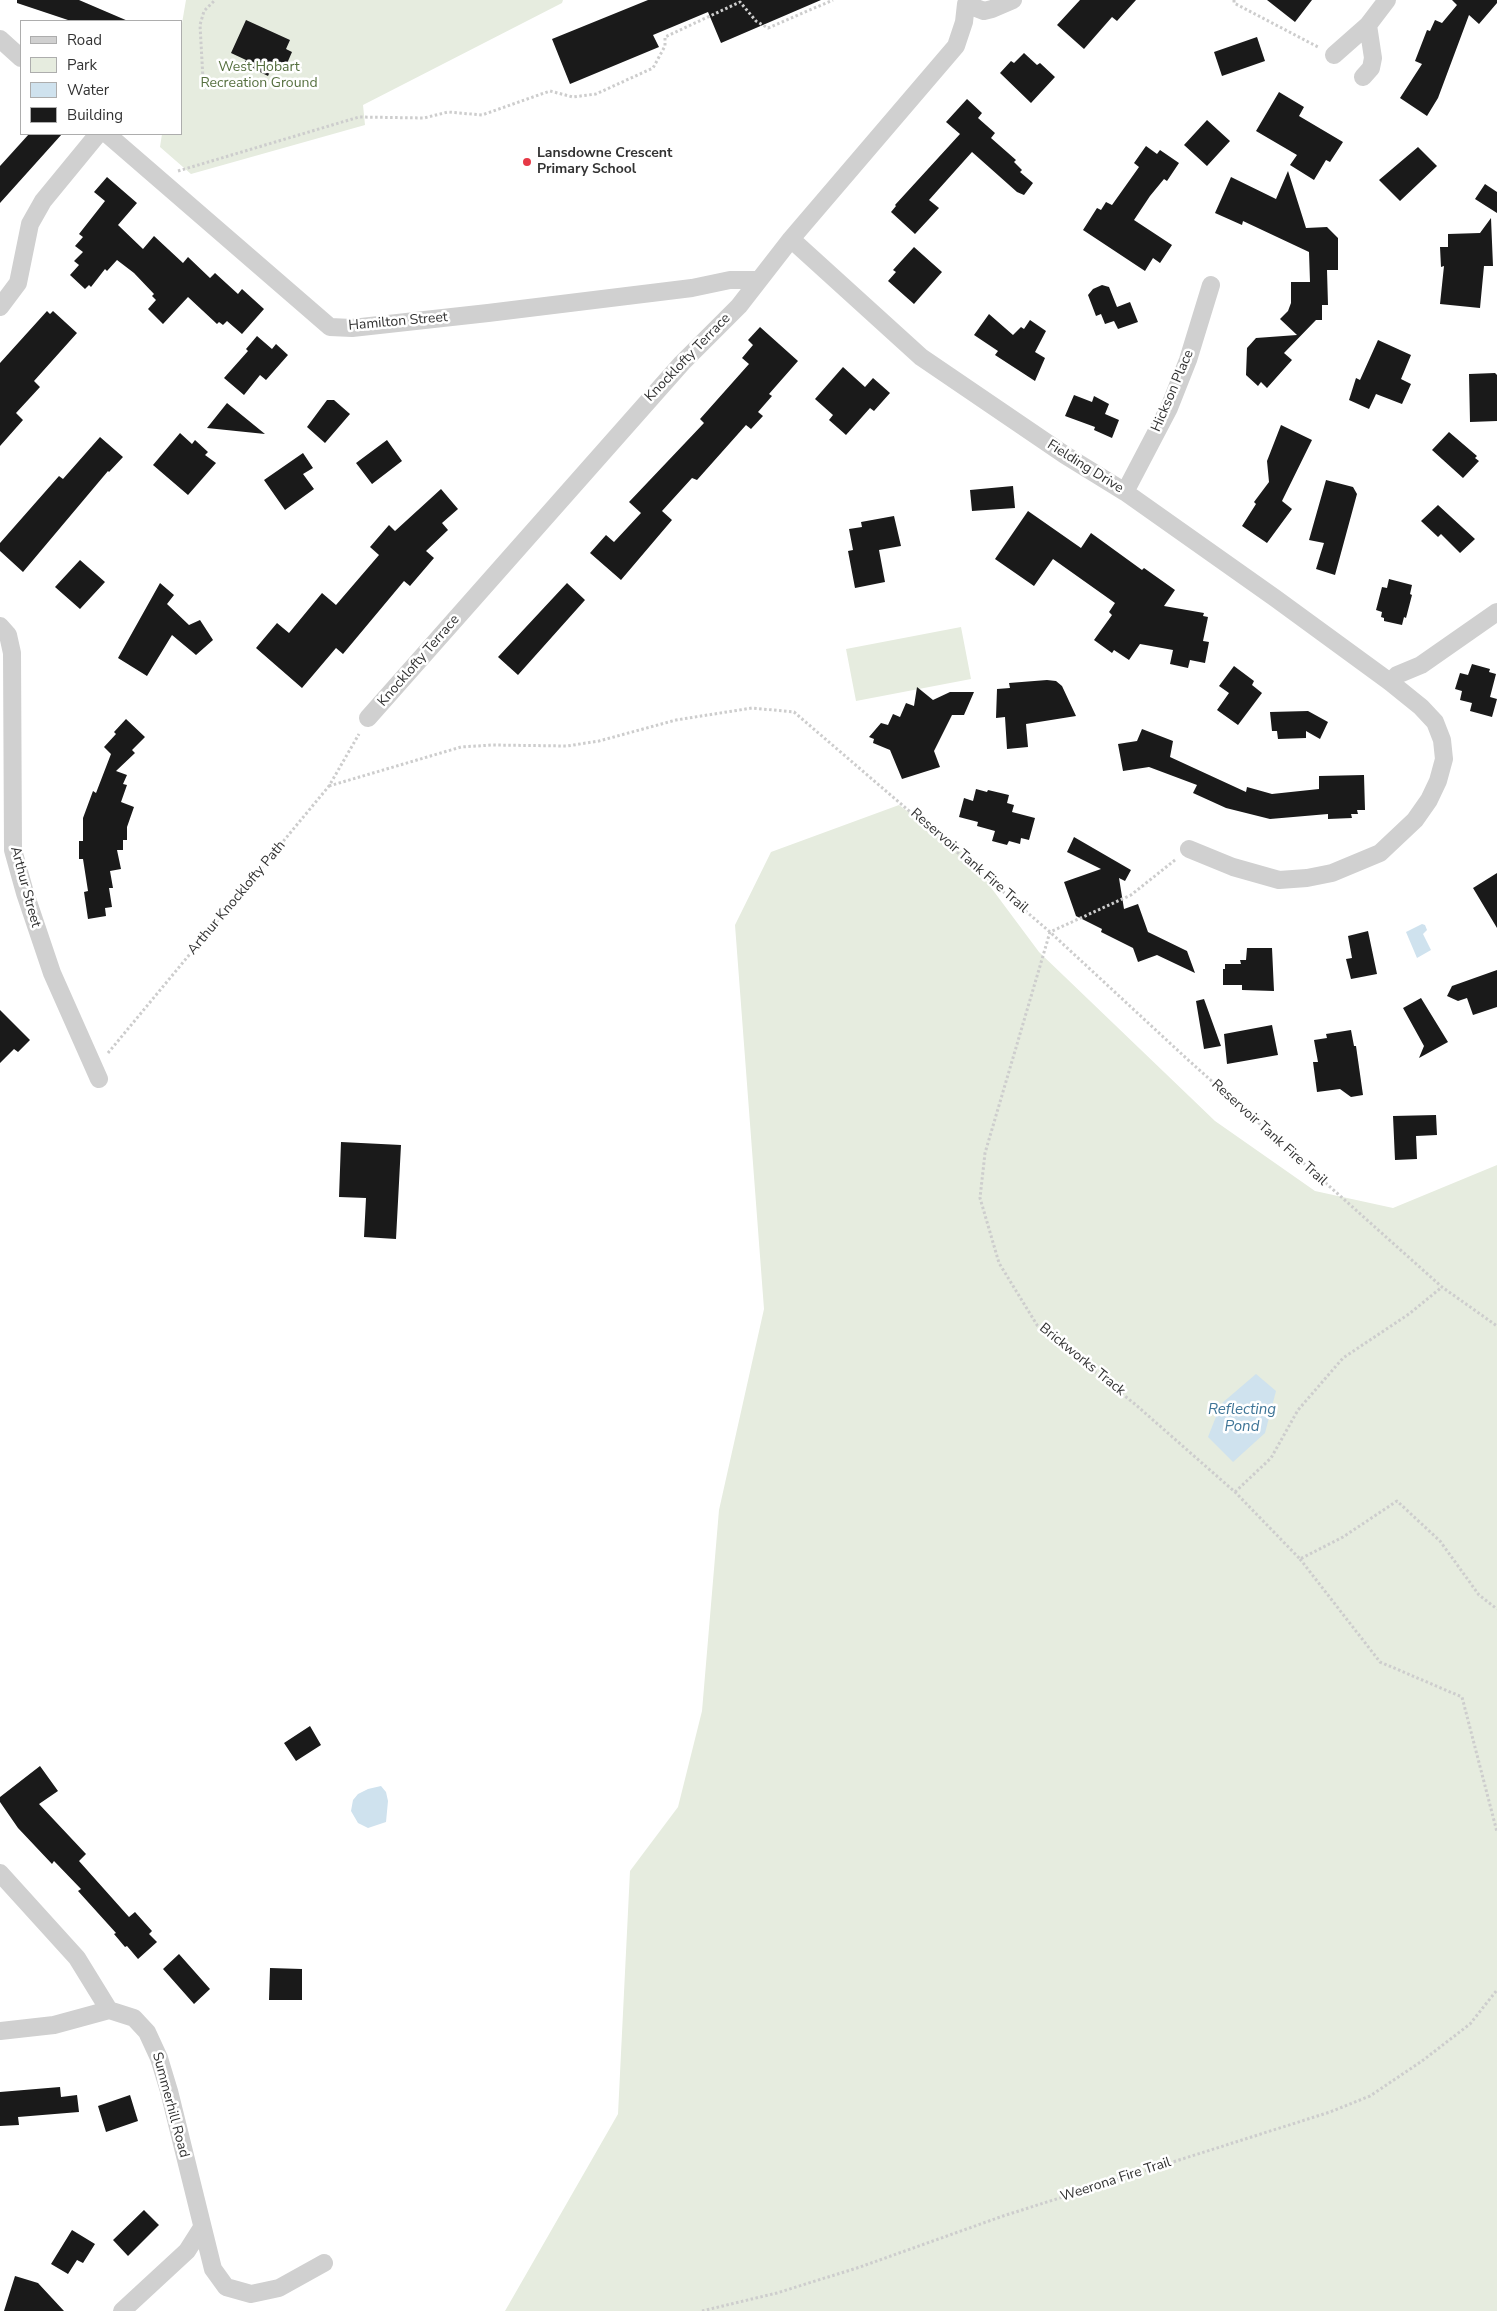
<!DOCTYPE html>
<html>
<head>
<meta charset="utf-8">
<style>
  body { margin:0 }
  #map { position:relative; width:1497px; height:2311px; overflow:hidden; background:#fff; font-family:"Nunito Sans",sans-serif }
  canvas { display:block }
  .legend { position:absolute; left:20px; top:20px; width:162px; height:115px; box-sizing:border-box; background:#fff; border:1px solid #adadad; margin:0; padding:6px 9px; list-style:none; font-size:15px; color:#333 }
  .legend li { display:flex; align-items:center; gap:10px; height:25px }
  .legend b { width:25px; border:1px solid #adadad }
</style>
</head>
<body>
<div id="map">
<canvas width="1497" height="2311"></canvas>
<ul class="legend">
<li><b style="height:6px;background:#d0d0d0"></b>Road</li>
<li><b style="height:14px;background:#e6ecdf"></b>Park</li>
<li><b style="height:14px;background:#cfe2ee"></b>Water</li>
<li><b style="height:14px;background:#1a1a1a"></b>Building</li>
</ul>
</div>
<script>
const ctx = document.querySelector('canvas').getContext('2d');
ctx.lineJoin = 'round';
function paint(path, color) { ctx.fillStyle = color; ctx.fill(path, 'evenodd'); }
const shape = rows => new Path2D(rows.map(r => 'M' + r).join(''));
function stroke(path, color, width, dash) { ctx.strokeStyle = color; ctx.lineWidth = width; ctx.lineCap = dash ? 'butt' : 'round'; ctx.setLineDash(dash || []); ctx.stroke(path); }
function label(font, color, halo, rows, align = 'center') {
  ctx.font = font + ' "Nunito Sans",sans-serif'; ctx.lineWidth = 5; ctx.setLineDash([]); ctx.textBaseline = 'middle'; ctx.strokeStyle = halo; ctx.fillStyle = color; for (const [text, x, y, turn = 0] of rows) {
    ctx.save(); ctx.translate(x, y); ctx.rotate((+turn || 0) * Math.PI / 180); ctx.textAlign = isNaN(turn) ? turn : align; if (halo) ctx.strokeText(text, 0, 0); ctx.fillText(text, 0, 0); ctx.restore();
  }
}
paint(shape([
  [186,0,563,0,562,3,363,105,365,125,191,174,160,147,162,134,181,134,181,29],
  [961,627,971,679,856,701,846,649],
  [899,805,966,854,1039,952,1215,1121,1315,1191,1393,1208,1497,1165,1497,2311,505,2311,618,2114,630,1871,678,1807,702,1711,719,1510,764,1309,735,925,771,852]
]), '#e6ecdf');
paint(shape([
  [1422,924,1425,925,1427,930,1423,934,1431,950,1417,958,1406,932],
  [1256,1374,1276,1391,1265,1433,1233,1462,1208,1437,1221,1404],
  [381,1786,386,1792,388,1801,386,1822,368,1828,358,1823,351,1811,353,1800,358,1794,368,1789]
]), '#cfe2ee');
paint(shape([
  [17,0,79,0,128,21,71,21,17,3],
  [648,0,821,0,721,43,708,12,653,35,659,47,570,84,552,39],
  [1080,0,1136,0,1117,21,1112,17,1084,49,1057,25],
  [1267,0,1312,0,1295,22],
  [1452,0,1497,0,1497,3,1479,24,1469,15,1438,98,1427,116,1400,98,1422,64,1415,61,1427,30,1430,31,1435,20,1442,23,1457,5],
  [246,20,290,40,286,49,292,52,285,68,274,63,268,76,244,64,246,60,231,53],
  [1257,37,1265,61,1222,76,1214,52],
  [1024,53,1037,65,1040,63,1055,77,1031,103,1000,73,1011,61,1014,63],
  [1279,92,1304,107,1299,116,1343,142,1330,162,1326,160,1314,180,1290,165,1297,155,1256,131],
  [967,99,982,113,978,118,995,133,991,138,1016,160,1014,162,1022,170,1020,172,1033,183,1024,195,1017,192,972,152,929,200,939,208,915,234,891,212,896,206,895,205,960,134,946,122],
  [1207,120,1230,141,1207,166,1184,145],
  [29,134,62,134,0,203,0,166],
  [1146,146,1157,154,1160,150,1179,163,1167,181,1164,179,1150,196,1134,220,1172,245,1160,263,1153,258,1145,271,1083,230,1097,208,1101,210,1106,202,1112,205,1139,167,1134,163],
  [1418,147,1437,166,1400,201,1379,180],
  [1288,171,1306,228,1327,227,1338,238,1338,270,1327,270,1328,305,1322,305,1322,320,1316,320,1284,353,1292,360,1267,388,1261,382,1258,386,1246,375,1247,348,1256,338,1297,335,1280,319,1288,311,1291,303,1291,282,1310,282,1309,252,1243,221,1242,225,1215,213,1231,177,1276,199],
  [107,177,137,203,118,225,143,249,154,236,183,263,188,257,210,278,215,273,238,294,242,289,264,309,242,334,227,321,223,325,219,322,217,324,188,297,163,324,148,309,156,300,152,296,154,294,134,273,117,260,107,271,105,269,91,287,89,285,85,289,70,275,79,265,74,261,83,252,75,246,83,237,79,234,105,201,94,192],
  [1485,184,1497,192,1497,213,1475,199],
  [1491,218,1493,266,1484,266,1480,308,1440,304,1444,266,1441,267,1440,247,1448,247,1448,234,1480,233],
  [914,247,942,272,914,304,888,281,896,272,893,270],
  [1102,285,1109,287,1117,307,1130,302,1138,322,1118,329,1114,321,1105,324,1101,314,1096,316,1088,295,1093,289],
  [47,311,50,314,53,311,77,333,34,381,40,387,16,413,23,420,0,446,0,363],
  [989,314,1013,335,1021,327,1024,329,1030,320,1046,331,1035,352,1045,358,1035,381,995,355,998,351,974,335],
  [760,327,798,361,769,394,772,396,758,412,763,416,751,429,746,425,697,480,692,478,662,511,672,520,621,580,590,553,606,535,614,542,641,513,629,502,704,423,700,419,749,364,742,358,753,345,748,340],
  [257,336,272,349,276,344,288,355,266,380,260,375,244,395,224,378,248,351,246,349],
  [1378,340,1411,355,1401,379,1411,384,1402,404,1376,394,1369,409,1349,400,1356,378,1360,380],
  [843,367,865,387,873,378,890,393,874,411,870,408,846,435,829,420,833,415,815,399],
  [1495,373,1497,375,1497,421,1470,422,1469,374],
  [1074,395,1092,402,1094,396,1109,404,1105,414,1119,420,1112,438,1094,430,1095,427,1065,416],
  [327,400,334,400,350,414,325,443,307,427],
  [227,403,265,434,207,428],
  [1281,425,1312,440,1282,501,1292,509,1267,543,1242,526,1256,504,1254,502,1269,482,1267,461],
  [1449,432,1477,456,1475,458,1479,461,1463,478,1432,450],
  [180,433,192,444,195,440,208,452,205,455,216,463,188,495,153,465],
  [100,437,123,457,109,472,108,471,23,572,0,551,0,543,59,476,63,479],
  [387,440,402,461,372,484,356,463],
  [303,453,313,468,303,474,314,489,285,510,264,480],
  [1326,480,1353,487,1357,494,1335,575,1316,569,1324,543,1309,540],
  [1013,486,1015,508,972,511,970,490],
  [441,489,458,509,442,523,448,530,426,551,434,558,410,586,404,581,343,654,336,648,302,688,256,648,277,623,289,633,322,593,336,605,379,555,370,547,389,525,395,531],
  [1438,505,1475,539,1460,553,1441,534,1438,537,1421,521],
  [1028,511,1081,548,1091,533,1142,570,1144,568,1175,590,1164,606,1204,613,1203,616,1208,617,1203,641,1209,642,1205,663,1190,660,1188,668,1170,664,1173,650,1140,644,1129,660,1114,650,1112,653,1094,640,1112,615,1109,612,1115,603,1053,559,1034,586,995,559],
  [894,516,901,546,879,550,885,582,855,588,848,551,853,550,849,529,862,527,861,522],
  [80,560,105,582,80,609,55,587],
  [1389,579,1412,585,1410,594,1412,595,1406,618,1404,617,1402,625,1384,621,1384,618,1381,617,1382,612,1376,610,1382,587,1387,588],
  [160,583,174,595,167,604,189,625,200,620,213,640,196,655,172,635,147,676,118,658],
  [567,583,585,600,518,675,498,657],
  [1472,664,1490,669,1489,672,1496,674,1490,697,1497,699,1492,717,1470,711,1472,703,1460,700,1462,691,1455,689,1460,673,1468,675],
  [1234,666,1254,681,1252,685,1262,693,1238,725,1217,710,1229,693,1219,686],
  [1047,680,1056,681,1062,686,1076,716,1026,724,1028,747,1007,749,1005,717,996,718,997,689,1010,688,1009,683],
  [917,687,933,700,950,692,974,692,964,715,952,715,934,751,940,767,902,779,890,750,873,743,874,739,869,737,881,723,888,725,893,714,900,717,906,703,914,706],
  [1308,711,1328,722,1320,739,1306,731,1306,738,1278,739,1277,731,1272,731,1270,712],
  [126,719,145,737,132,750,135,753,116,771,127,775,123,784,127,785,121,802,134,807,127,827,127,840,123,840,123,850,117,850,121,869,110,871,113,888,109,888,112,907,105,908,106,916,88,919,84,892,88,891,83,859,79,859,79,841,83,841,83,818,93,791,96,793,111,754,104,747,116,734,114,732],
  [1142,729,1173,741,1170,757,1246,792,1247,787,1272,794,1319,789,1319,776,1364,775,1365,810,1357,810,1358,814,1351,814,1352,818,1328,819,1328,814,1270,819,1226,808,1193,793,1197,785,1149,767,1123,771,1118,744,1137,741],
  [976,789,987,792,988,790,1009,795,1007,803,1014,805,1012,812,1035,818,1029,840,1021,838,1020,844,1009,841,1007,845,992,841,995,831,977,826,978,822,959,817,964,798,973,801],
  [1074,837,1131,870,1125,881,1119,878,1124,909,1138,904,1148,932,1187,951,1195,973,1157,955,1138,962,1133,948,1101,932,1102,929,1076,916,1064,882,1101,869,1067,852],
  [1497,873,1497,928,1473,888],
  [1368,931,1377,974,1351,979,1346,959,1352,958,1348,936],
  [1247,948,1272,948,1274,991,1242,990,1242,985,1223,985,1223,969,1225,969,1225,964,1241,964,1240,960,1246,960],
  [1497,970,1497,1007,1473,1015,1467,998,1458,1001,1447,996,1452,986],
  [1421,998,1448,1042,1419,1058,1424,1046,1403,1008],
  [1204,999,1221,1046,1204,1049,1196,1001],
  [0,1010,30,1040,18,1052,14,1049,0,1063],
  [1272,1025,1278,1055,1227,1064,1224,1034],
  [1351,1030,1354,1046,1356,1046,1363,1095,1351,1097,1340,1089,1317,1092,1313,1062,1318,1062,1314,1040,1327,1038,1326,1034],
  [1436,1115,1437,1135,1416,1136,1417,1159,1395,1160,1393,1116],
  [341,1142,401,1145,396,1239,364,1237,366,1198,339,1197],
  [310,1726,321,1745,296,1761,284,1743],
  [40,1766,58,1791,39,1804,86,1854,79,1861,129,1917,135,1912,152,1931,149,1934,157,1942,138,1959,127,1946,125,1947,114,1934,116,1933,78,1891,81,1889,54,1861,52,1864,18,1828,0,1802,0,1797],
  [179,1954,210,1989,194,2004,163,1969],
  [270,1968,302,1969,302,2000,269,2000],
  [60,2087,61,2097,77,2095,79,2112,18,2117,19,2125,0,2126,0,2092],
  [130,2095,138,2121,106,2132,98,2106],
  [144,2210,159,2225,128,2256,113,2240],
  [72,2230,95,2244,83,2263,77,2260,68,2274,51,2264],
  [15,2276,38,2283,64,2311,4,2311]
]), '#1a1a1a');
stroke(shape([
  [1234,0,1234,3,1318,47],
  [203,79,200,25,204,11,215,0],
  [178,171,359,117,424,118,448,112,482,115,550,91,573,97,596,94,653,68,665,46,665,37,740,2,756,21,768,28,833,0],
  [329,786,461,747,492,745,567,746,599,741,676,720,752,708,794,712,1050,932,1186,1058,1442,1287,1497,1326],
  [1175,860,1131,895,1050,932,985,1153,980,1198,999,1263,1037,1325,1136,1405,1235,1492,1300,1559,1343,1537,1397,1501,1440,1541,1479,1595,1497,1609],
  [108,1053,329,786,359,734],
  [1235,1492,1271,1458,1298,1410,1343,1358,1409,1314,1442,1287],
  [1300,1559,1380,1662,1462,1697,1497,1832],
  [702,2311,777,2293,860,2267,1003,2216,1330,2112,1370,2096,1422,2061,1470,2024,1497,1990]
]), '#cdcdcd', 3, [2.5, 2.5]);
stroke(shape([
  [0,39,21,58],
  [1334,55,1368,25,1387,0],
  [1363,77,1371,68,1373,58,1368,25],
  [107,134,330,327,352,328,488,313,692,288,730,280,759,280],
  [791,239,921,357,1065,455,1125,492,1275,598,1390,682,1421,707,1435,722,1442,740,1444,759,1438,781,1429,800,1415,820,1380,853,1332,873,1307,878,1279,880,1233,867,1189,849],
  [0,307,18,283,30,224,43,201,98,134],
  [1125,492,1169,408,1188,360,1211,285],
  [0,626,8,635,12,653,13,850,25,893,52,973,99,1079],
  [1390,682,1397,675,1421,665,1497,612],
  [368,718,682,363,739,306,791,239,956,46,964,22,966,4,984,11,992,9,1013,0],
  [0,1873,77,1958,109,2010,134,2018,147,2032,159,2058,169,2091,213,2269,226,2287,251,2294,279,2288,324,2263],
  [0,2031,54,2025,109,2010],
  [122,2311,187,2251,201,2229]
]), '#d0d0d0', 18);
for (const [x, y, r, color] of [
  [527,162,5,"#e63946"]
]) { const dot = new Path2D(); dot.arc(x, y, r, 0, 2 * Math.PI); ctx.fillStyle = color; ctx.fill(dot); stroke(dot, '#fff', 2); }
label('14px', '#56703f', '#fff', [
  ["West Hobart",259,68],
  ["Recreation Ground",259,84]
]);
label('bold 14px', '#333', '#fff', [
  ["Lansdowne Crescent",537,154],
  ["Primary School",537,170]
], 'left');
label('14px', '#333', '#fff', [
  ["Hamilton Street",398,322,-5],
  ["Knocklofty Terrace",688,358,-46],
  ["Hickson Place",1173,391,-67],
  ["Fielding Drive",1085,467,32],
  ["Knocklofty Terrace",419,661,-49],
  ["Reservoir Tank Fire Trail",969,861,41],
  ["Arthur Street",25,887,75],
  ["Arthur Knocklofty Path",237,898,-50],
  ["Reservoir Tank Fire Trail",1269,1133,42],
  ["Brickworks Track",1082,1360,39],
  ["Summerhill Road",170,2105,75],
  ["Weerona Fire Trail",1116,2180,-18]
]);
label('italic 15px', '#3f7597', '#fff', [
  ["Reflecting",1242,1410],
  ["Pond",1242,1427]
]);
</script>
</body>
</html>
